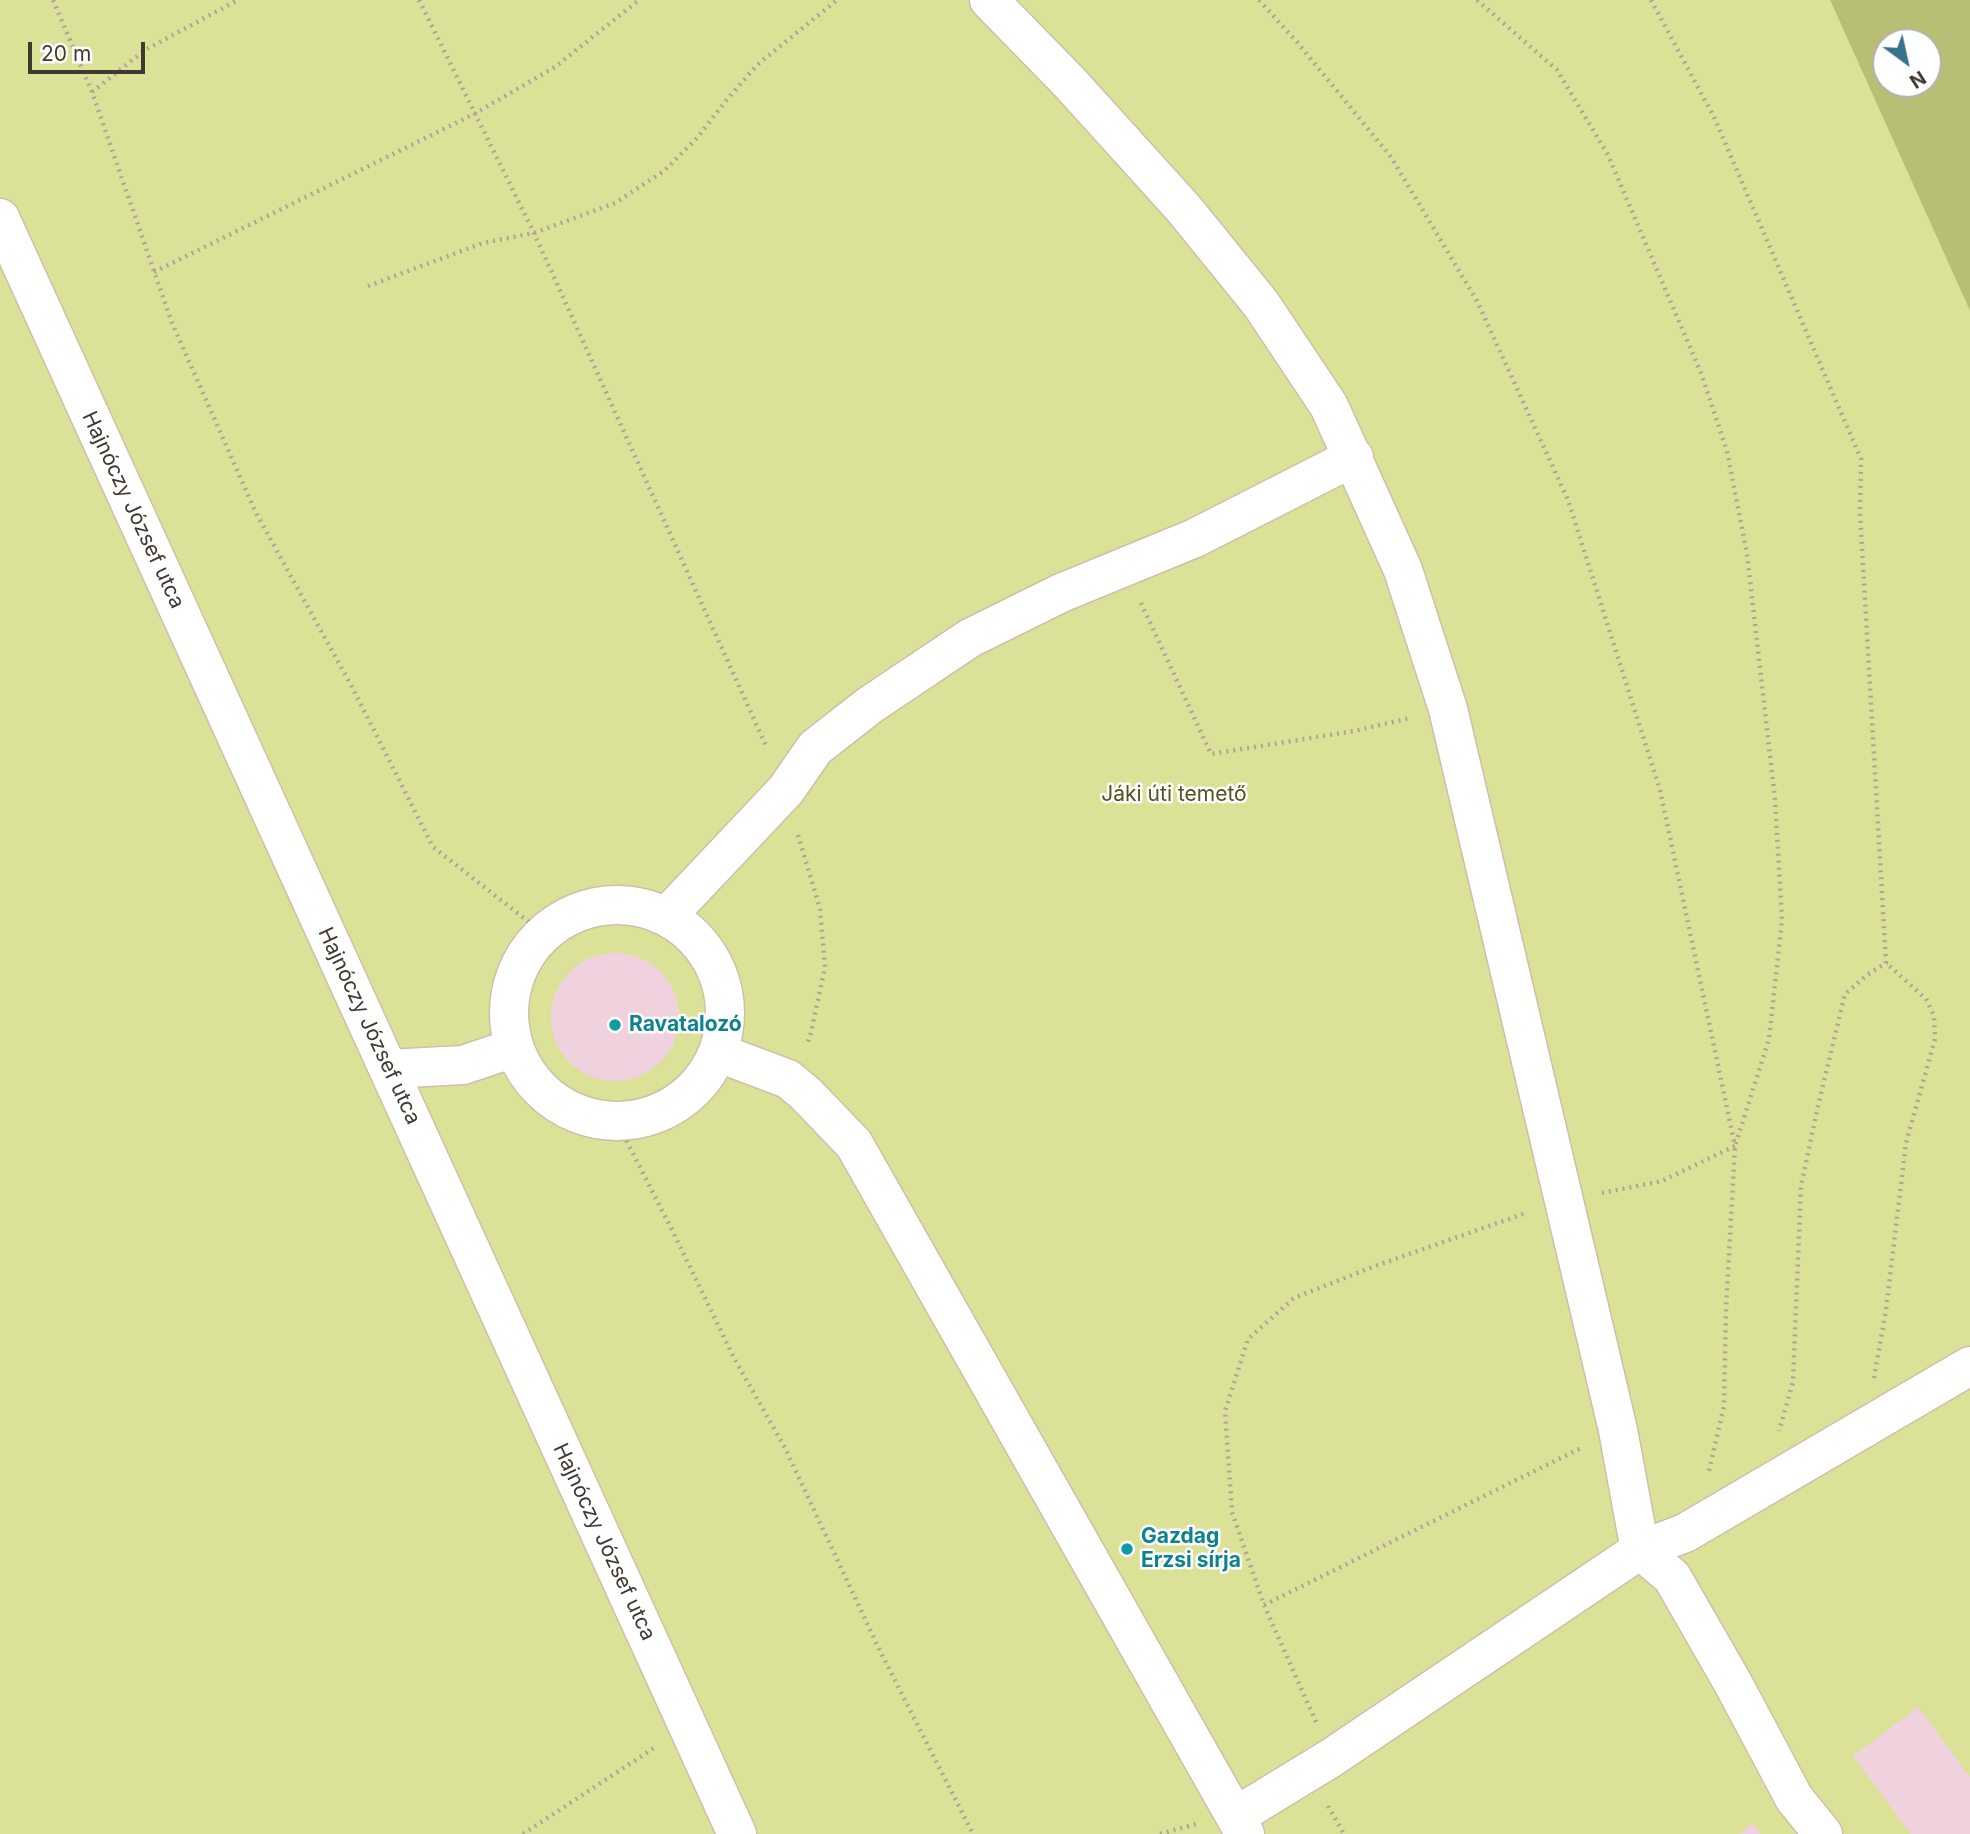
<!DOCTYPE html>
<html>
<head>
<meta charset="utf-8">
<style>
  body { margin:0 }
  #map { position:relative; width:1970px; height:1834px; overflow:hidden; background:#fdf0de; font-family:Inter,sans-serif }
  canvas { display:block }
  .north { position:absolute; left:1872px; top:28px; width:70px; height:70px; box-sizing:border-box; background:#fff; border:2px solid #b3b0ad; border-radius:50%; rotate:147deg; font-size:19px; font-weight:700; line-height:28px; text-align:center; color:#403931 }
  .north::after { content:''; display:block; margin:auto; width:24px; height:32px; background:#36738a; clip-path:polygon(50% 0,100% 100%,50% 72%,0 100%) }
  .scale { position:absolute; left:28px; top:42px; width:117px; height:32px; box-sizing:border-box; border:4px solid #403931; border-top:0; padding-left:9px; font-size:21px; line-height:24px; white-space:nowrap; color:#403931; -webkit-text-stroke:5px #fff; paint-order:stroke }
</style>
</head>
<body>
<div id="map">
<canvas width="1970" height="1834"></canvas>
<div class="north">N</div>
<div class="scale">20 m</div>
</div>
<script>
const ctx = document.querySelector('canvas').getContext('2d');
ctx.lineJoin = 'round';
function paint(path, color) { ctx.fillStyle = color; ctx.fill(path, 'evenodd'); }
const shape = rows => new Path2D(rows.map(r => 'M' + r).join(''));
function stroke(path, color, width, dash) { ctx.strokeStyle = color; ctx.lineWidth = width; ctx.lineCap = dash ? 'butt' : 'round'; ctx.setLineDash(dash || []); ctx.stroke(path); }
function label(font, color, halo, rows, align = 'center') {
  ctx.font = font + ' Inter,sans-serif'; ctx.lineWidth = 5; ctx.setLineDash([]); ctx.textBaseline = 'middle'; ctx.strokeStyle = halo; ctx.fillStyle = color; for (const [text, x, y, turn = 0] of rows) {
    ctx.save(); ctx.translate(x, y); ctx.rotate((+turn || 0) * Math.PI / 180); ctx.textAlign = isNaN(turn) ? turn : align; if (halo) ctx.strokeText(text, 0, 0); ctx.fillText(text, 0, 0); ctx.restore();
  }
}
paint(shape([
  [0,0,1830,0,1970,311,1970,1834,0,1834]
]), '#dbe298');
paint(shape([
  [1830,0,1970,0,1970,311],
  [1886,42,1928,42,1928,84,1886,84]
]), '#b8be74');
paint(shape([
  '551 1017a64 64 0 1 1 128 0a64 64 0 1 1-128 0Z',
  [1918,1707,1970,1777,1970,1834,1911,1834,1853,1756],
  [1752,1823,1761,1834,1739,1834]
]), '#efd2de');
const minor = shape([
  [989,0,1070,83,1184,209,1261,304,1329,406,1403,570,1448,709,1618,1430,1640,1550,1331,1758,1236,1816],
  [0,218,737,1834],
  '509 1013a108 108 0 1 1 216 0a108 108 0 1 1-216 0Z',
  [667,916,786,790,815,748,870,705,970,638,1061,593,1195,538,1354,457],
  [719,1053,788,1079,806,1094,854,1144,1245,1834],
  [388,1069,463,1065,514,1048],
  [1823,1834,1794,1798,1734,1685,1672,1577,1640,1550,1685,1533,1970,1366]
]);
stroke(minor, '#cfbfa9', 41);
stroke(shape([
  [53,0,92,92,172,323,256,513,352,687,433,847,543,933],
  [419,0,534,233,767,748],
  [1259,0,1297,42,1391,157,1477,301,1568,500,1660,790,1735,1146,1662,1181,1602,1193],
  [1477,0,1557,70,1608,155,1701,373,1727,451,1747,554,1775,799,1782,920,1769,1039,1735,1146,1726,1308,1724,1406,1708,1475],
  [1651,0,1714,117,1861,459,1860,513,1886,963,1867,975,1845,994,1818,1106,1801,1186,1793,1382,1779,1431],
  [92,92,145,50,238,0],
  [154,272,474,114,555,67,639,0],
  [368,286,483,243,534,233,615,203,664,171,697,138,725,102,757,65,837,0],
  [1141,603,1211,754,1354,731,1410,718],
  [798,835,820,909,825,967,810,1037,807,1044],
  [617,1122,673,1232,734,1358,784,1446,880,1651,973,1834],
  [1874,1378,1886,1310,1906,1143,1935,1039,1934,1016,1926,999,1886,963],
  [1264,1605,1583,1447],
  [1316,1722,1264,1605,1232,1512,1225,1411,1248,1339,1294,1298,1375,1266,1526,1213],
  [1328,1806,1344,1834],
  [523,1834,654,1748],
  [1160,1834,1196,1824]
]), '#afa496', 4.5, [2, 5]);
stroke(minor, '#fff', 38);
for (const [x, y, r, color] of [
  [615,1025,7,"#0f9aa8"],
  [1127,1549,7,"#0f9aa8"]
]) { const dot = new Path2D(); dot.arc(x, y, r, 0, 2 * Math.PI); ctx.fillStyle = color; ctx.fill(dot); stroke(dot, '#fff', 2.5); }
label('21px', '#403931', '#fff', [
  ["Hajnóczy József utca",133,510,65],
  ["Hajnóczy József utca",369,1026,65],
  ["Hajnóczy József utca",604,1542,65]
]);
label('21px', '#4f531c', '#fff', [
  ["Jáki úti temető",1174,795]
]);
label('bold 21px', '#0d838f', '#fff', [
  ["Ravatalozó",629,1025],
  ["Gazdag",1141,1537],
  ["Erzsi sírja",1141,1561]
], 'left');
</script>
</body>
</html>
